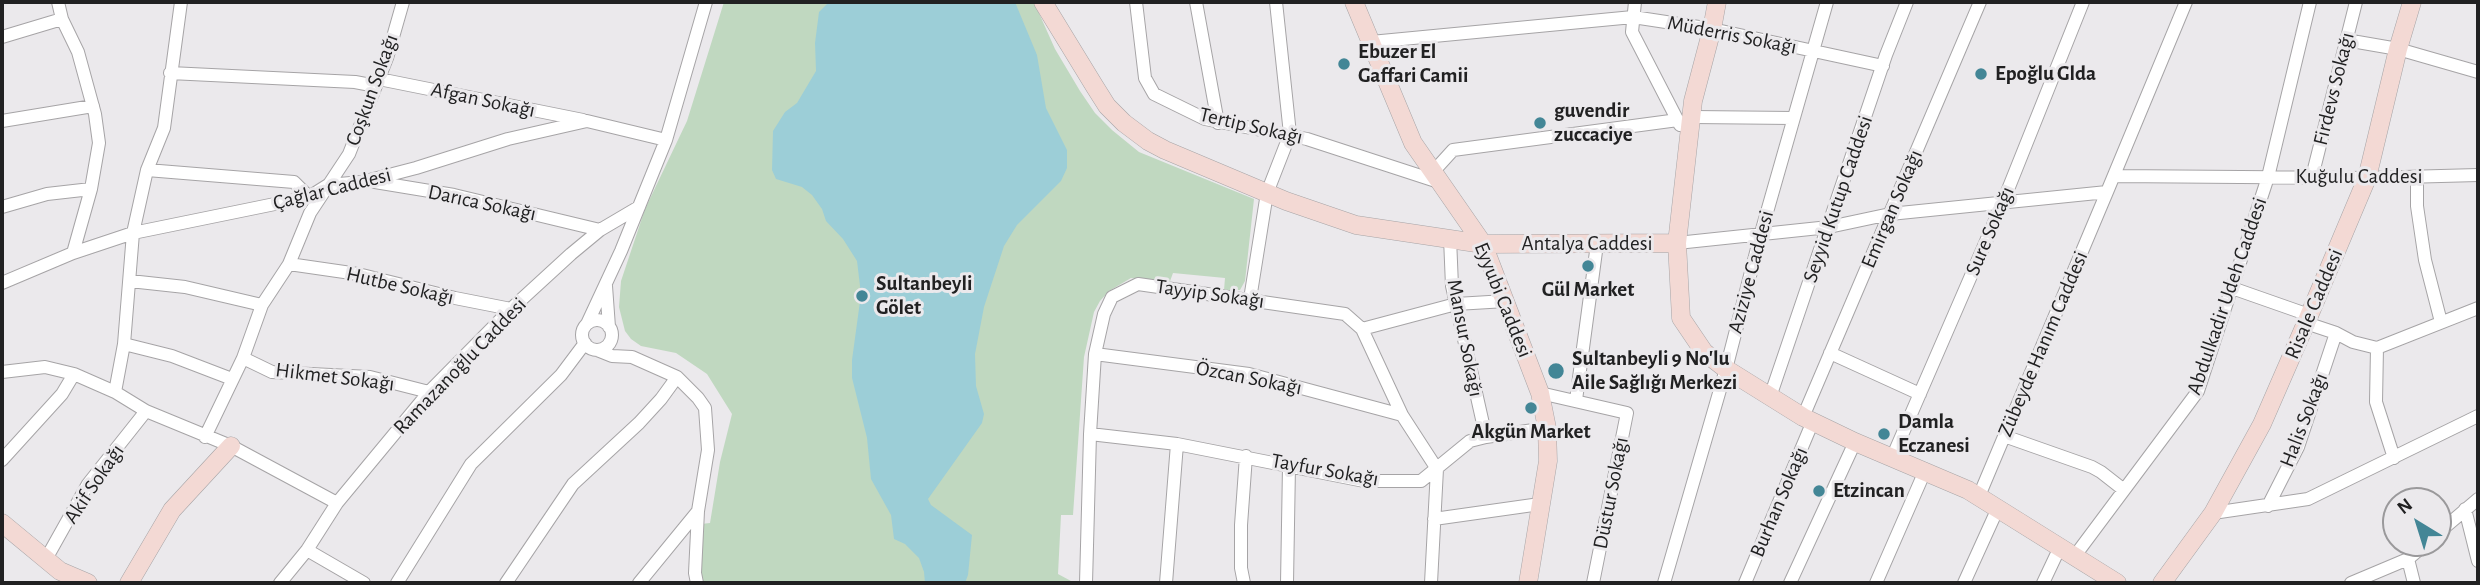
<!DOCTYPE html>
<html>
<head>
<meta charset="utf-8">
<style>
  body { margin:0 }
  #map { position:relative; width:2480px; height:585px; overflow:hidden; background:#ebe9ec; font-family:"Alegreya Sans",sans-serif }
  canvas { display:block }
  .frame { position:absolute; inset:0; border:4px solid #212122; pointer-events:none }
  .north { position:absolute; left:2382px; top:487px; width:70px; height:70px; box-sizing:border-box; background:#ebe9ec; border:2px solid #9a999b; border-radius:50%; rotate:322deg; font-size:19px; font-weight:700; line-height:28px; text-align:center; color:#212122 }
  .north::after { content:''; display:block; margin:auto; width:24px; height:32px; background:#438696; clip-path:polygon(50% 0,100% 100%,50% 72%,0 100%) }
</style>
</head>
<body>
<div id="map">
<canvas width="2480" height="585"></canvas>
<div class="frame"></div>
<div class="north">N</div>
</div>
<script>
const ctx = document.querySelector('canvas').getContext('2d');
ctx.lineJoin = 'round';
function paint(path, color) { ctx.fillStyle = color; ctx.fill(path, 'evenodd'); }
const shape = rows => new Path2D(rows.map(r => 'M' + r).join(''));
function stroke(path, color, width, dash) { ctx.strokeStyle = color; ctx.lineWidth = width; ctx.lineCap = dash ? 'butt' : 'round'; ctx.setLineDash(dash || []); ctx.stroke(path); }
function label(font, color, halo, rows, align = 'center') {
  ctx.font = font + ' "Alegreya Sans",sans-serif'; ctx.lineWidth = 6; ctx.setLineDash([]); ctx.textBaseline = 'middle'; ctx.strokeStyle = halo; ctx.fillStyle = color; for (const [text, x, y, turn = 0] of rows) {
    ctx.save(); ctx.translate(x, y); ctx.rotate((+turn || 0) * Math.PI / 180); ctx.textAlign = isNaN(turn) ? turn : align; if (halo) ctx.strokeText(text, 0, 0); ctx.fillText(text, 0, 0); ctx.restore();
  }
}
paint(shape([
  [724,2,1034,2,1055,49,1080,91,1095,113,1112,130,1139,152,1254,199,1245,281,1240,290,1224,290,1225,278,1173,273,1169,284,1131,278,1109,291,1100,301,1094,312,1084,357,1073,515,1061,515,1058,574,1071,581,1071,583,702,582,701,524,710,523,720,462,732,414,707,374,676,353,641,346,631,339,625,331,619,307,621,281,645,209,687,121]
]), '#c0d8c0');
paint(shape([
  [829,2,1015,2,1037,55,1046,108,1067,150,1067,168,1061,181,1017,225,1004,246,984,307,975,354,976,386,984,414,982,423,928,499,931,505,972,535,968,575,965,583,925,583,924,572,919,558,905,544,894,539,891,515,871,479,867,438,852,378,852,360,861,294,857,261,843,239,826,221,822,209,812,195,802,187,776,179,772,170,773,131,785,112,797,103,816,71,815,43,819,12]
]), '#9cced7');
const street = shape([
  [58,2,62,19,78,52,95,114,99,143,91,189,73,253],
  [181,2,164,128,147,170,133,233,124,344,115,392,146,411,231,446,337,503],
  [1136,2,1145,78,1154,94,1205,119,1307,139,1439,182],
  [1196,2,1218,123],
  [1635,2,1632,32,1680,125],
  [2,37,62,19],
  [2346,40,2398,49,2478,72],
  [1371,42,1633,17,1712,29,1883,66],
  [170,73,355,82,376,86],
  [379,79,583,120],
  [1693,117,1793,118],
  [2,121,93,106],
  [147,170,294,182,309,197],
  [1433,172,1453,150,1678,120],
  [2114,176,2367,178,2478,175],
  [2312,177,2356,2],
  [2417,177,2417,206,2425,260,2441,322],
  [375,182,454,195,600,230],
  [2,207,47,194,91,189],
  [1450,238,1452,286,1486,437],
  [1677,243,1829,227,1890,214,2107,192,2186,2],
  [289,264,358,274,455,298,511,309],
  [130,281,185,287,262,305],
  [2,283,73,253,133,233,309,197,328,185,362,182,416,168,508,139,587,121,666,140],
  [606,286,609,327],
  [2232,288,2309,315],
  [1250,299,1267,193,1290,134,1276,2],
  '582 335a15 15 0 1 1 30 0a15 15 0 1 1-30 0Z',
  [2306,323,2336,333,2353,342,2377,348,2478,308],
  [587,324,621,251,666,140,706,2],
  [1362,329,1402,415,1437,469,1431,583],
  [124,344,172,356,232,379],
  [2377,348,2376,402,2394,458],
  [597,350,612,356,632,357,677,377,698,398,705,408,708,450,698,511,695,573,697,583],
  [1830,353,1920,394],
  [1095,354,1249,374,1402,415],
  [243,358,272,372,370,377,429,392],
  [2,372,45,367,74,374,115,392],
  [1540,393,1627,413,1593,583],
  [1770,397,1886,55,1907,2],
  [1576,400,1597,244],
  [1803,417,1980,2],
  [1090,434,1177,444,1364,481,1421,481,1470,441,1486,437,1547,428],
  [2004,436,2092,467,2101,472,2124,490],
  [205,437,243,358,262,305,289,264,310,213,349,154,387,58,403,2],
  [1892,458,2003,202,2083,2],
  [2,460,62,394,74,374],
  [1979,496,2107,192],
  [2268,506,2298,447,2336,333],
  [2465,509,2478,561],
  [2213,513,2308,499,2478,416],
  [1434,519,1540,504],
  [2438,533,2478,499],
  [307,550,364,583],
  [2074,557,2198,391,2268,177,2310,2],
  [46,559,88,484,146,411],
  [2408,559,2414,583],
  [280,583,307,550,337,503,429,392,511,309,571,254,600,230,639,207],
  [397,583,471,464,561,375,585,343],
  [506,583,573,484,639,423,661,399,677,377],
  [639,583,698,511],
  [1086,583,1090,434,1095,354,1104,314,1112,297,1138,284,1345,314,1362,329,1456,304,1506,301],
  [1166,583,1177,444],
  [1244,583,1241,568,1241,525,1246,456],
  [1287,583,1289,466],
  [1664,583,1726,369,1761,233,1827,2],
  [1745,583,1813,421],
  [1790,583,1855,442],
  [1876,583,1925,471],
  [1964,583,1998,508],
  [2043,583,2060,547],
  [2351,583,2408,559,2427,543]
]);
const secondary = shape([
  [1043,2,1095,87,1107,106,1124,123,1148,141,1165,150,1286,201,1356,225,1483,244,1677,243],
  [1354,2,1413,143,1483,244,1540,393,1547,428,1548,461,1528,583],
  [1717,2,1712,29,1693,101,1677,243,1681,318,1704,352,1726,369,1803,417,1855,442,1968,490,2117,583],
  [2,523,60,571,88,583],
  [129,583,172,510,231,446],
  [2162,583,2213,513,2262,424,2306,323,2367,178,2398,49,2412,2]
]);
stroke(street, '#a6a4a6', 14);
stroke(secondary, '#a6a4a6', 19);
stroke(street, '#fff', 12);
stroke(secondary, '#f3d9d4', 18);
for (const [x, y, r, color] of [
  [1344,64,7,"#438696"],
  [1981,74,7,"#438696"],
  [1540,123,7,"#438696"],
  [1588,266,7,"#438696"],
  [862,296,7,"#438696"],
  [1556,371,9,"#438696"],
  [1531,408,7,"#438696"],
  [1884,434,7,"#438696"],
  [1819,491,7,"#438696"]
]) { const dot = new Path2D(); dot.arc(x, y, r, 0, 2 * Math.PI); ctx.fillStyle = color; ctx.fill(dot); stroke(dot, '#ebe9ec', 2.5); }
label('21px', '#212122', '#ebe9ec', [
  ["Müderris Sokağı",1732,35,11],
  ["Firdevs Sokağı",2334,89,-76],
  ["Coşkun Sokağı",372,90,-70],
  ["Afgan Sokağı",483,100,12],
  ["Tertip Sokağı",1251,126,13],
  ["Kuğulu Caddesi",2359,177],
  ["Çağlar Caddesi",332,189,-14],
  ["Seyyid Kutup Caddesi",1838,199,-71],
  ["Darıca Sokağı",482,203,12],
  ["Emirgan Sokağı",1892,209,-67],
  ["Sure Sokağı",1990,231,-67],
  ["Antalya Caddesi",1587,244],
  ["Aziziye Caddesi",1751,272,-75],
  ["Hutbe Sokağı",400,286,13],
  ["Tayyip Sokağı",1210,294,8],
  ["Abdulkadir Udeh Caddesi",2227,296,-71],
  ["Eyyubi Caddesi",1503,300,68],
  ["Risale Caddesi",2314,304,-67],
  ["Mansur Sokağı",1465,338,79],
  ["Zübeyde Hanım Caddesi",2043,344,-67],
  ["Ramazanoğlu Caddesi",460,366,-46],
  ["Hikmet Sokağı",335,377,7],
  ["Özcan Sokağı",1249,378,11],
  ["Halis Sokağı",2304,420,-69],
  ["Tayfur Sokağı",1325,470,10],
  ["Akif Sokağı",94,484,-56],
  ["Düstur Sokağı",1611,493,-79],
  ["Burhan Sokağı",1779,502,-67]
]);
label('bold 21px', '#212122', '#ebe9ec', [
  ["Ebuzer El",1358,52],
  ["Gaffari Camii",1358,76],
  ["Epoğlu Glda",1995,74],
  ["guvendir",1554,111],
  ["zuccaciye",1554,135],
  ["Sultanbeyli",876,284],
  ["Gölet",876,308],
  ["Gül Market",1588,290,"center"],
  ["Sultanbeyli 9 No'lu",1572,359],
  ["Aile Sağlığı Merkezi",1572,383],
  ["Damla",1898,422],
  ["Eczanesi",1898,446],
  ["Akgün Market",1531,432,"center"],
  ["Etzincan",1833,491]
], 'left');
</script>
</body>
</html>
